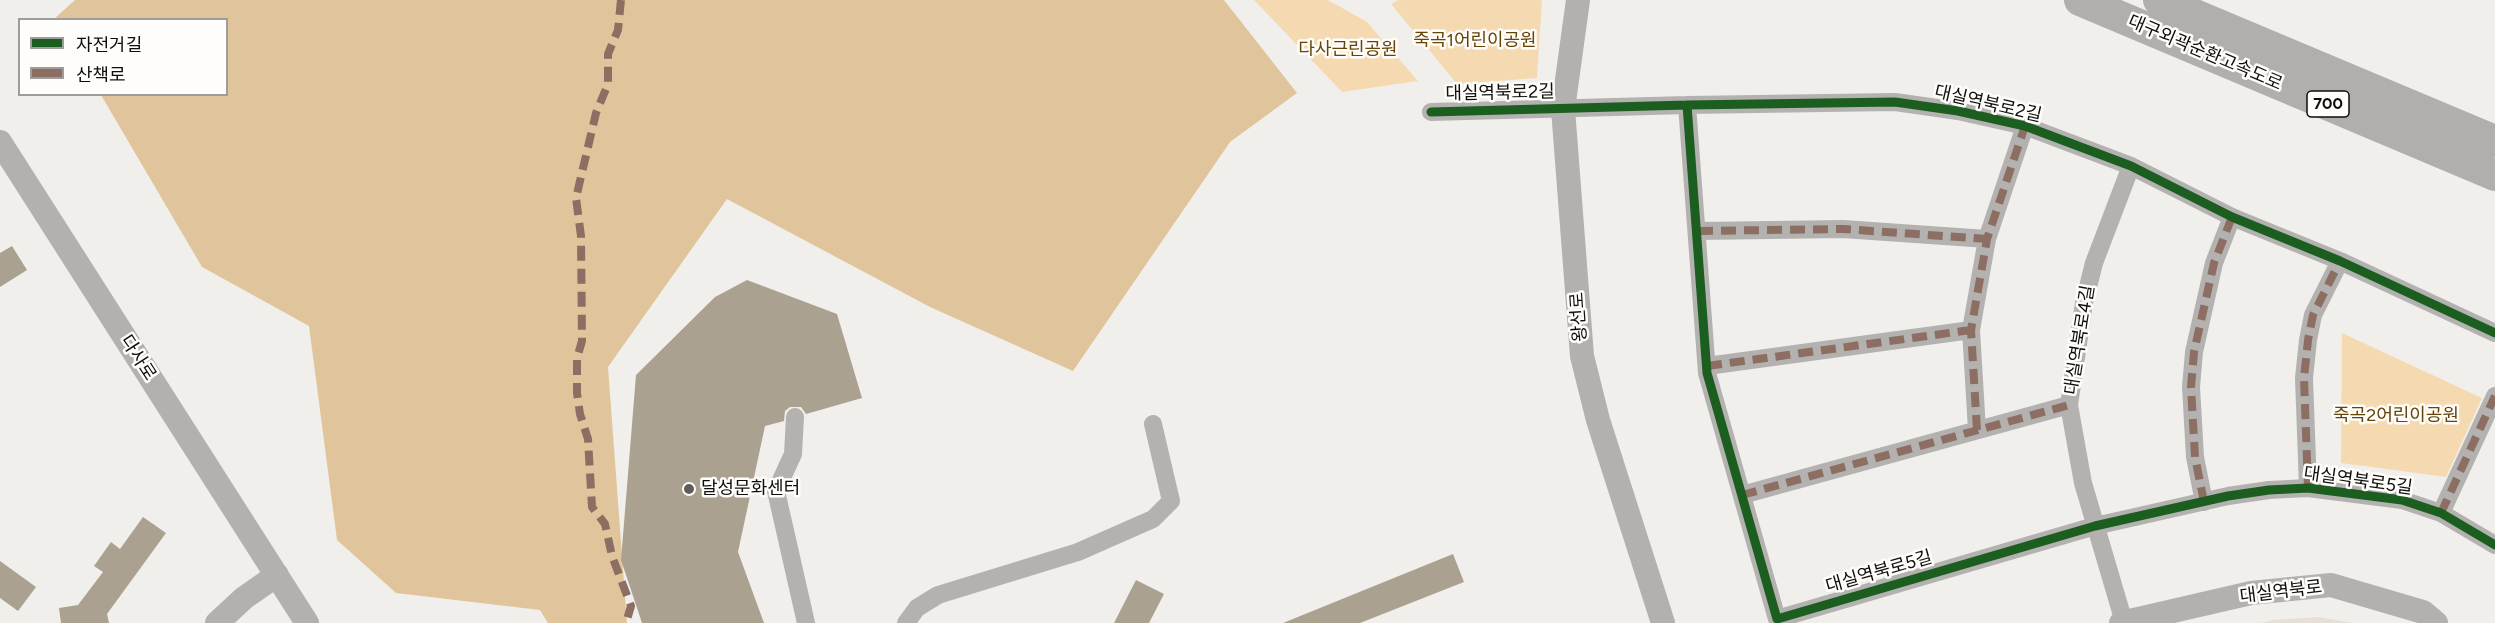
<!DOCTYPE html>
<html>
<head>
<meta charset="utf-8">
<style>
  body { margin:0 }
  #map { position:relative; width:2495px; height:623px; overflow:hidden; background:#f1efec; font-family:Figtree,"Noto Sans KR",sans-serif }
  canvas { display:block }
  .legend { position:absolute; left:18px; top:18px; width:210px; height:78px; box-sizing:border-box; background:#fffdfa; border:2px solid #9f9d9b; margin:0; padding:8px 10px; list-style:none; font-size:18px; color:#0f0e0c }
  .legend li { display:flex; align-items:center; gap:12px; height:30px }
  .legend b { width:30px; border:2px solid #9f9d9b }
</style>
</head>
<body>
<div id="map">
<canvas width="2495" height="623"></canvas>
<ul class="legend">
<li><b style="height:8px;background:#1b5e20"></b>자전거길</li>
<li><b style="height:8px;background:#8d6e63"></b>산책로</li>
</ul>
</div>
<script>
const ctx = document.querySelector('canvas').getContext('2d');
ctx.lineJoin = 'round';
function paint(path, color) { ctx.fillStyle = color; ctx.fill(path, 'evenodd'); }
const shape = rows => new Path2D(rows.map(r => 'M' + r).join(''));
function stroke(path, color, width, dash) { ctx.strokeStyle = color; ctx.lineWidth = width; ctx.lineCap = dash ? 'butt' : 'round'; ctx.setLineDash(dash || []); ctx.stroke(path); }
function label(font, color, halo, rows, align = 'center') {
  ctx.font = font + ' Figtree,"Noto Sans KR",sans-serif'; ctx.lineWidth = 5; ctx.setLineDash([]); ctx.textBaseline = 'middle'; ctx.strokeStyle = halo; ctx.fillStyle = color; for (const [text, x, y, turn = 0] of rows) {
    ctx.save(); ctx.translate(x, y); ctx.rotate((+turn || 0) * Math.PI / 180); ctx.textAlign = isNaN(turn) ? turn : align; if (halo) ctx.strokeText(text, 0, 0); ctx.fillText(text, 0, 0); ctx.restore();
  }
}
paint(shape([
  [2318,617,2352,623,2261,623,2273,620]
]), '#e5dfd8');
paint(shape([
  [1254,0,1328,0,1367,22,1418,81,1342,92],
  [1398,0,1542,0,1537,78,1457,84,1391,4],
  [2342,333,2482,398,2446,477,2341,463]
]), '#f5dab1');
paint(shape([
  [75,0,1224,0,1297,93,1230,142,1073,371,930,307,727,199,608,367,627,623,548,623,540,610,396,593,337,540,309,326,202,267,101,95,226,94,226,20,58,20,56,17]
]), '#e0c59c');
paint(shape([
  [12,246,27,270,0,287,0,253],
  [747,280,837,314,862,398,806,414,801,407,790,407,785,411,784,421,765,426,738,552,764,623,642,623,621,560,636,375,715,297],
  [143,517,166,533,107,614,109,623,61,623,59,608,78,605,103,572,94,566,111,542,120,549],
  [1453,554,1464,582,1360,623,1283,623],
  [0,561,36,587,18,611,0,598],
  [1136,580,1164,594,1149,623,1114,623]
]), '#aba191');
stroke(shape([
  [1687,105,1707,373,1777,619,2095,526,2228,496,2269,490,2308,488,2402,500,2441,513,2495,545],
  [1431,112,1687,105,1895,102,1958,111,2025,126,2131,166,2232,217,2340,261,2495,333],
  [1698,231,1843,229,1987,239],
  [1707,366,1971,330],
  [795,417,793,454,776,491,806,623],
  [1977,430,1971,330,1987,239,2025,126],
  [2308,488,2304,378,2308,340,2313,315,2340,261],
  [1742,495,2069,405],
  [2204,502,2195,457,2191,387,2194,352,2214,263,2232,217],
  [2441,513,2495,396],
  [2124,622,2083,483,2069,405,2084,303,2094,263,2131,166],
  [906,623,917,608,938,595,1078,552,1153,519,1171,501,1153,424]
]), '#b3b2b0', 18);
stroke(shape([
  [1578,0,1563,109,1582,356,1598,420,1663,623],
  [0,142,307,623],
  [217,623,244,598,277,575],
  [2121,623,2251,593,2331,585,2423,612,2436,623]
]), '#b2b1b0', 24);
stroke(shape([
  [2080,0,2495,175],
  [2159,0,2495,141]
]), '#b0afad', 32);
stroke(shape([
  [621,0,618,30,608,54,608,84,596,113,576,198,581,236,582,341,577,358,577,393,580,414,588,439,592,507,605,524,612,556,631,606,626,623],
  [1698,231,1843,229,1987,239],
  [1707,366,1971,330],
  [1977,430,1971,330,1987,239,2025,126],
  [2308,488,2304,378,2308,340,2313,315,2340,261],
  [1742,495,2069,405],
  [2204,502,2195,457,2191,387,2194,352,2214,263,2232,217],
  [2441,513,2495,396]
]), '#8d6e63', 8, [15, 8]);
stroke(shape([
  [1687,105,1707,373,1777,619,2095,526,2228,496,2269,490,2308,488,2402,500,2441,513,2495,545],
  [1431,112,1687,105,1895,102,1958,111,2025,126,2131,166,2232,217,2340,261,2495,333]
]), '#1b5e20', 9);
for (const [x, y, r, color] of [
  [689,489,6,"#5e5d5a"]
]) { const dot = new Path2D(); dot.arc(x, y, r, 0, 2 * Math.PI); ctx.fillStyle = color; ctx.fill(dot); stroke(dot, '#fffdfa', 2); }
for (const [x, y, w] of [
  [2328,104,42]
]) { const box = new Path2D(); box.roundRect(x - w / 2, y - 13, w, 26, 4.5); ctx.fillStyle = '#fffdfa'; ctx.fill(box); stroke(box, '#0f0e0c', 1.5); }
label('bold 16px', '#0f0e0c', null, [
  ["700",2328,104]
]);
label('18px', '#644409', '#fffdfa', [
  ["죽곡1어린이공원",1475,41],
  ["다사근린공원",1348,50],
  ["죽곡2어린이공원",2396,416]
]);
label('18px', '#0f0e0c', '#fffdfa', [
  ["대구외곽순환고속도로",2205,53,23],
  ["대실역북로2길",1500,93,-1],
  ["대실역북로2길",1988,104,13],
  ["왕선로",1579,317,-94],
  ["대실역북로4길",2080,340,-81],
  ["다사로",138,358,57],
  ["대실역북로5길",2358,481,8],
  ["대실역북로5길",1879,572,-16],
  ["대실역북로",2281,592,-7]
]);
label('18px', '#0f0e0c', '#fffdfa', [
  ["달성문화센터",701,489]
], 'left');
</script>
</body>
</html>
